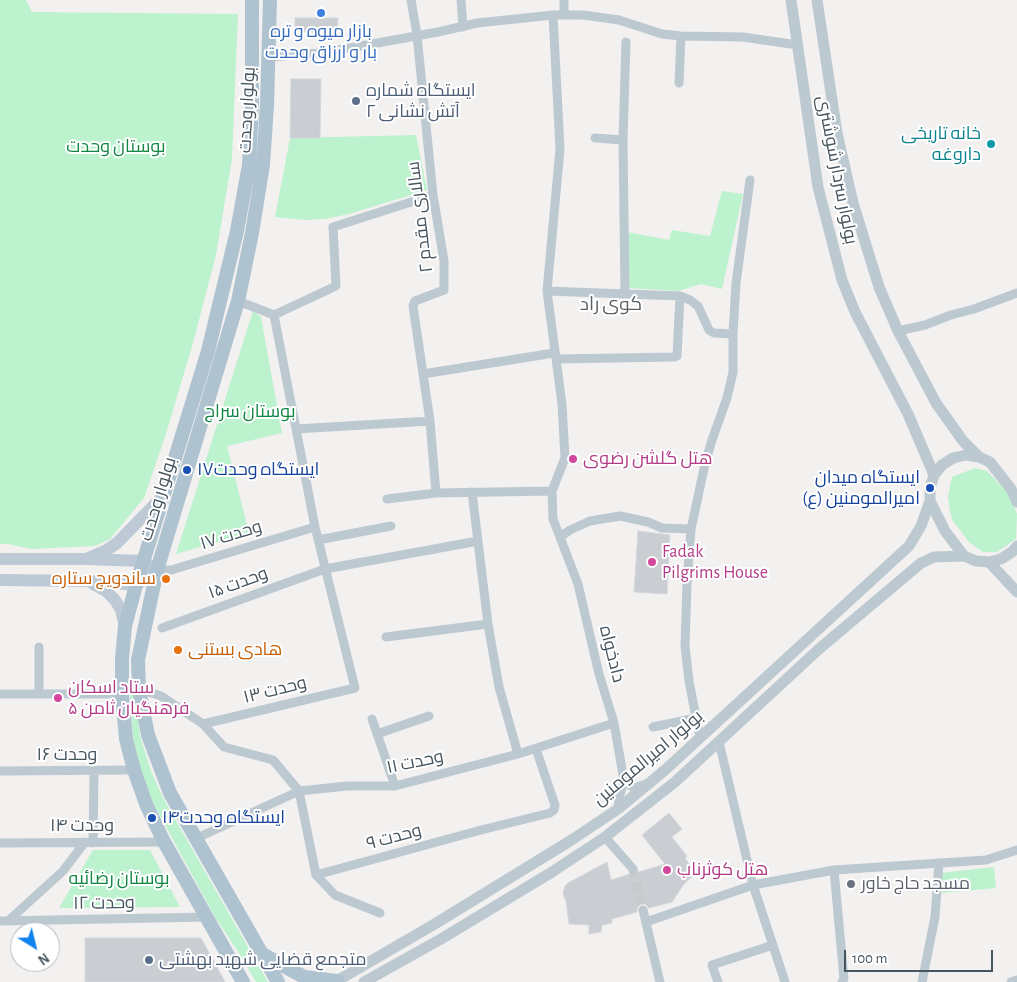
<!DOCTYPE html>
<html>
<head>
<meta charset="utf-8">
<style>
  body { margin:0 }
  #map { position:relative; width:1017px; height:982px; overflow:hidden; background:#f3f0f0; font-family:"Alegreya Sans",sans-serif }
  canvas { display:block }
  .north { position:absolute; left:10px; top:922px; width:50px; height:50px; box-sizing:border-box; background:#fff; border:1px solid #b5bbbf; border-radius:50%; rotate:144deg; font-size:14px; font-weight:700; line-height:20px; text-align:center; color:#47555f }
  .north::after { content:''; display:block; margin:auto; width:18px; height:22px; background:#0e82ee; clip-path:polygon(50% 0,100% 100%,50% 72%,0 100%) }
  .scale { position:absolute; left:844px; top:950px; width:149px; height:22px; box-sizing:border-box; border:2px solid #47555f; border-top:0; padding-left:6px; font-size:15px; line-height:18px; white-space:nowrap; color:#47555f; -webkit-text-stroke:4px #fff; paint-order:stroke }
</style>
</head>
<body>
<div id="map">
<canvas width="1017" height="982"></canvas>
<div class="north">N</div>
<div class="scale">100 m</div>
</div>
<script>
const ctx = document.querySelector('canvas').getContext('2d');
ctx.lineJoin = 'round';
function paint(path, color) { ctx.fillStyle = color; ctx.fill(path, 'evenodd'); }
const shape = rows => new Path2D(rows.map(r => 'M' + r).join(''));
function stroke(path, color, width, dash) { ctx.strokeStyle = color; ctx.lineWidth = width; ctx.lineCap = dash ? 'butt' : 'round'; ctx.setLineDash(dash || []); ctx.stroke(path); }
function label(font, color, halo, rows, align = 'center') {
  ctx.font = font + ' "Alegreya Sans",Cairo,sans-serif'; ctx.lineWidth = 4; ctx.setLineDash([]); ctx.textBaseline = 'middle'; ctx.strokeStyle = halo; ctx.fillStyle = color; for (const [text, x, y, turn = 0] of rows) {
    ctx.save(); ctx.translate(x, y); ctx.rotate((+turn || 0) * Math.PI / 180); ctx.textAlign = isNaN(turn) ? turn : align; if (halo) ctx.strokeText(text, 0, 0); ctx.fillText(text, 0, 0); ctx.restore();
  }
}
paint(shape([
  [0,0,26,0,32,12,238,14,232,159,216,255,193,343,166,434,144,498,110,539,95,546,31,549,8,544,0,544],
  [416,135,427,190,349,214,325,219,304,220,275,217,290,138],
  [722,191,743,194,722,289,701,284,678,291,628,288,627,232,669,240,672,230,710,236],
  [253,311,261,317,282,433,227,446,249,533,176,554],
  [975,468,987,471,1009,494,1017,514,1016,539,997,552,983,552,969,542,953,521,950,511,948,497,952,477],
  [129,682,133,683,140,736,151,771,163,798,268,982,256,982,237,950,215,917,153,803,142,775,133,738],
  [93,850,150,850,180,907,59,908],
  [994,867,996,888,942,893,940,873]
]), '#bcf2cd');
const building = shape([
  [295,18,338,18,337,32,295,32,295,18],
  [291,79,321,79,320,138,290,138,291,79],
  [638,531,670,535,667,594,634,592,638,531],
  [669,813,682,829,672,837,687,856,685,858,689,864,687,866,694,875,684,884,672,902,649,908,645,904,641,904,637,908,637,912,612,919,612,923,602,925,601,932,589,934,589,925,569,924,566,901,563,894,565,886,568,883,607,862,611,880,630,874,635,875,639,872,665,864,642,835,669,813],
  [85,938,201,938,225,982,85,982,85,938]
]);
paint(building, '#caced3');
stroke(building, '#d4d7dc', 1);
stroke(shape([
  [633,869,643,910]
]), '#c8c9cc', 9, [9, 4.5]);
stroke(shape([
  [411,0,417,35,433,195,444,261,444,290,415,301,413,306,430,421,436,493],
  [461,0,463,27],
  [564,0,564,15],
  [553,15,560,149,547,291,562,404,565,458,552,491,553,519,578,584,599,674,614,723,624,781,619,798,618,809],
  [269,57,322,53,438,32,477,23,553,15,583,15,619,20,662,34,681,36,743,37,798,45],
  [679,83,681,36],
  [595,138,623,140],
  [547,291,680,296,690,300,698,306,709,330,714,333,733,334],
  [625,294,623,140,626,42],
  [274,315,336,286,333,227,433,195],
  [898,331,925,325,951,315,974,309,1017,293],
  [556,359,674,357,677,356,680,296],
  [423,374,554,353],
  [296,429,430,421],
  [472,492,488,624,499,687,518,754],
  [387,499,436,493,552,491],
  [560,537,570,530,590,521,620,516,648,522,662,528,691,529],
  [318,540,391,526],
  [157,570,171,570,315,527],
  [162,628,325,569,478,541],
  [386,637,488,624],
  [39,647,39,694],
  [139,689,161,696,203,724,224,747,273,760,299,791,316,875,335,895,380,913],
  [0,694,122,694],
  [372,719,395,786],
  [203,724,355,688,315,527,274,315,238,301],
  [653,727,696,718],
  [377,734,429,716],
  [700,738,689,681,685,646,687,584,691,529,705,464,712,440,727,398,733,372,733,334,736,283,750,180],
  [719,742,753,885,785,982],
  [0,771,134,770],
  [624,781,634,788,646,784],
  [605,837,633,869],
  [197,838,299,791,347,786,395,786,518,754,614,723],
  [0,843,164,842],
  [93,843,94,771],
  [834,870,844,979,842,982],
  [316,875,481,830,550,813,554,810,555,805,536,749],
  [643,910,660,982],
  [0,921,208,917],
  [8,921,63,871,85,842],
  [646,922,753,885,834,870,986,860,1017,850],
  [718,982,712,965,773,945],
  [922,982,935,917,939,863],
  [1011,982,1017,980]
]), '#bdc9d0', 9);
stroke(shape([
  [791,0,818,187,842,280,855,312,908,414,934,475],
  [817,0,837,133,853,203,879,287,898,331,936,403,963,441,979,457],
  [1017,502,1011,489,990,462,979,457,966,455,953,458,942,465,934,475,930,488,930,501,945,531,964,556,976,561,989,562,1001,559,1012,552,1017,546],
  [989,562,1017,592],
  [335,982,433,925,570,841,618,809,665,770,909,546,921,526,930,501],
  [364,982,441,939,552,872,605,837,675,782,819,649,921,563,934,557,964,556]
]), '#bdc9d0', 11);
stroke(shape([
  [0,559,86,559,107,550,117,543,162,497],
  [0,580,87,581,136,585,157,570,143,561,86,559],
  [93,584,106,591,115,600,121,610,125,626]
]), '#bdcad5', 12);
stroke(shape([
  [270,0,267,105,263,165,252,233,238,301,157,570,138,660,139,689,148,735,170,793,278,982],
  [264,955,304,977,337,981],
  [243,982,163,840,146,804,134,770,126,739,122,694,122,659,125,626,136,585,208,351,237,231,249,165,252,106,252,0]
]), '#aec2d0', 14);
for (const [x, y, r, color] of [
  [321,13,5,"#3f7fe0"],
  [356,101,5,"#5c6f8a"],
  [991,144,5,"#0f9aa8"],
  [573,459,5,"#d1479c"],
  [187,470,5,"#1a4fb4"],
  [930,488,5,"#1a4fb4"],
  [652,562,5,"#d1479c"],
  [166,579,5,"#e8710a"],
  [178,650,5,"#e8710a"],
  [58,698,5,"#d1479c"],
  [152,818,5,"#1a4fb4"],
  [667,870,5,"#d1479c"],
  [851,884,5,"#6b7280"],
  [149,960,5,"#5c6f8a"]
]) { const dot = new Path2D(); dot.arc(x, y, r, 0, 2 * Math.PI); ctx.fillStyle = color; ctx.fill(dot); stroke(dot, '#fff', 2); }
label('18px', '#366cbe', '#fff', [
  ["بازار میوه و تره",321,32],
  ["بار و ارزاق وحدت",321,53]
]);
label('18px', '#4e5e75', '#fff', [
  ["ایستگاه شماره",366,91],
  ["۲ آتش نشانی",366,112],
  ["متجمع قضایی شهید بهشتی",159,960]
], 'left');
label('18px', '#47555f', '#fff', [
  ["بولوار وحدت",247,110,-87],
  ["بولوار سردار شوشتری",837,170,79],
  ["سالاری مقدم ۲",420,217,-97],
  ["بولوار وحدت",158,499,-73],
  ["وحدت ۱۷",231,535,-17],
  ["وحدت ۱۵",238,583,-20],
  ["دادخواه",612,654,76],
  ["وحدت ۱۳",275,690,-14],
  ["وحدت ۱۶",67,755],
  ["بولوار امیرالمومنین",648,758,-40],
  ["وحدت ۱۱",415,762,-12],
  ["وحدت ۱۴",82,826],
  ["وحدت ۹",394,837,-15],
  ["وحدت ۱۲",104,903,-1]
]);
label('18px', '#0d838f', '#fff', [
  ["خانه تاریخی",981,134],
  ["داروغه",981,155]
], 'right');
label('18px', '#118643', '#fff', [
  ["بوستان وحدت",116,147],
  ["بوستان سراج",250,412],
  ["بوستان رضائیه",119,879]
]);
label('18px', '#b23c85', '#fff', [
  ["هتل گلشن رضوی",583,459],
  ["Fadak",662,552],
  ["Pilgrims House",662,573],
  ["ستاد اسکان",68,688],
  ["فرهنگیان ثامن ۵",68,709],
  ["هتل کوثرناب",677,870]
], 'left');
label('18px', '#164399', '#fff', [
  ["ایستگاه وحدت۱۷",197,470],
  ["ایستگاه میدان",920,478,"right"],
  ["امیرالمومنین (ع)",920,499,"right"],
  ["ایستگاه وحدت۱۴",162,818]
], 'left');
label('18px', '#c56008', '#fff', [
  ["ساندویچ ستاره",156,579],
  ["هادی بستنی",188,650,"left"]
], 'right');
label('18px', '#5b616d', '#fff', [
  ["مسجد حاج خاور",861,884]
], 'left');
label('19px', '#5c6165', '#fff', [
  ["کوی راد",611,304]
]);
</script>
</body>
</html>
